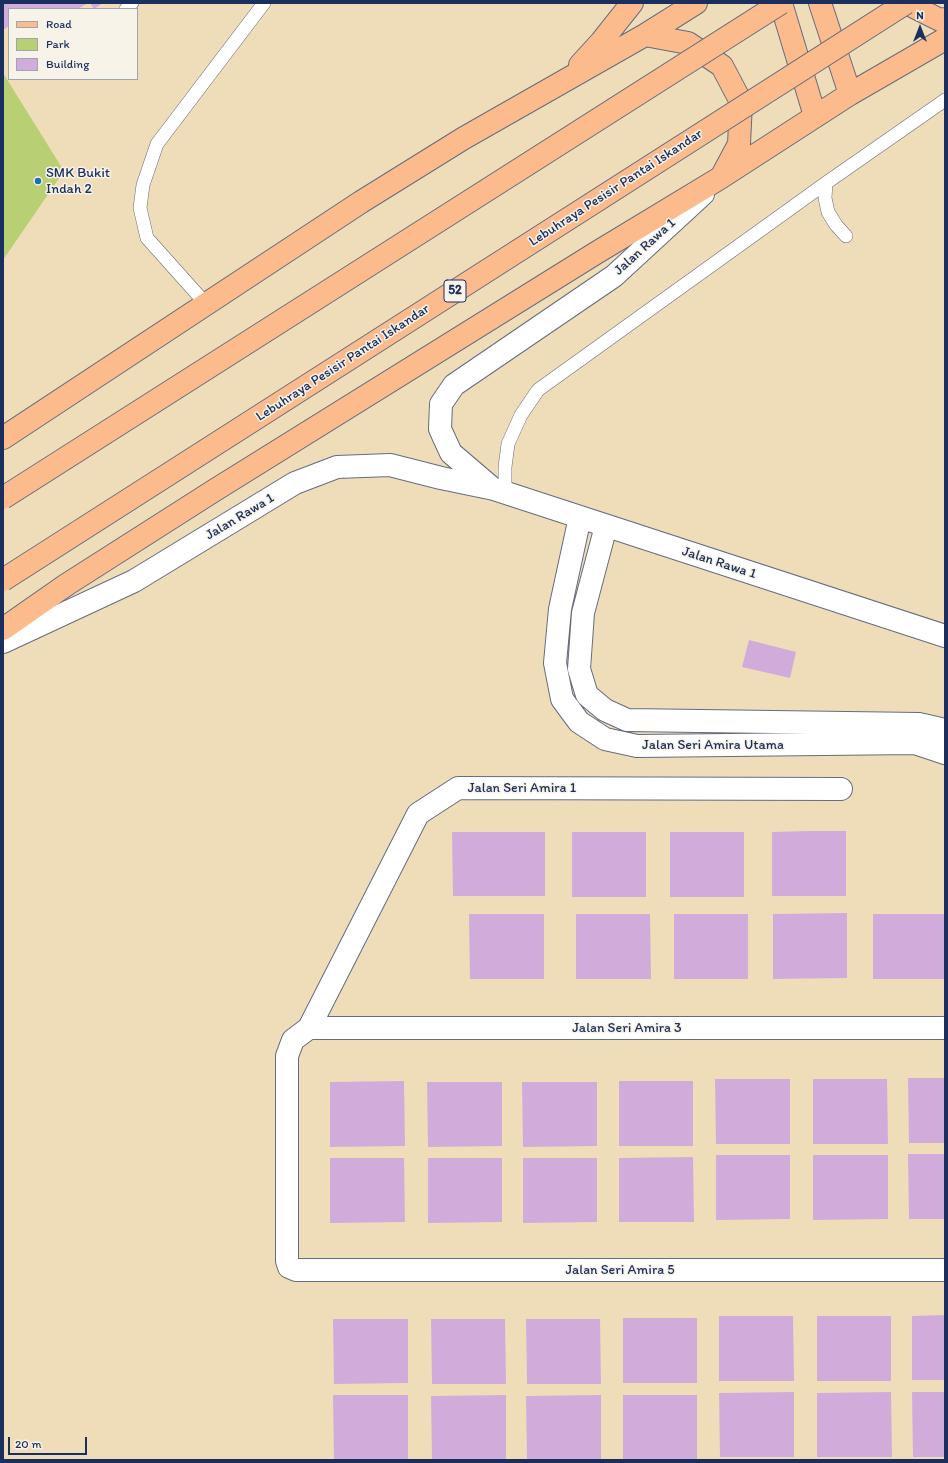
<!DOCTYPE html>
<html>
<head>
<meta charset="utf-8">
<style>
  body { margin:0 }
  #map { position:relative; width:948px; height:1463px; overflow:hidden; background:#efddba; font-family:Itim,sans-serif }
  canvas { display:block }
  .frame { position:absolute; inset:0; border:4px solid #1b2f5e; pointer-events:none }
  .legend { position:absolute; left:8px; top:8px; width:130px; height:72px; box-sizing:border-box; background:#f7f3e8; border:1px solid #9fa5b1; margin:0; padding:5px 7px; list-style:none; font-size:12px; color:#1b2f5e }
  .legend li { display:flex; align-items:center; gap:8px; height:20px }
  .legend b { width:20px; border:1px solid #9fa5b1 }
  .north { position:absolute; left:900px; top:8px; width:40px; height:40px; -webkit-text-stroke:3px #f7f3e8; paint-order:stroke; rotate:0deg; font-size:11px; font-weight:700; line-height:16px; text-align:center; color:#1b2f5e }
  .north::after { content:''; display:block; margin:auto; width:14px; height:18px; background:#1b2f5e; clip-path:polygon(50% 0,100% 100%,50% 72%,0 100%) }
  .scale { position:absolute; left:8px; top:1437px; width:79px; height:18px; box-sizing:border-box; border:2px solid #1b2f5e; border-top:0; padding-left:5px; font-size:12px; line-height:14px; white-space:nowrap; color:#1b2f5e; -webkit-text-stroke:3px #f7f3e8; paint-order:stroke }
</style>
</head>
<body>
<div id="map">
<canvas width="948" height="1463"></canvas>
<div class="frame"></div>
<ul class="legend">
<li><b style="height:5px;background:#fbbb8d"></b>Road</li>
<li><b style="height:11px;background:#b9cf73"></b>Park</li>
<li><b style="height:11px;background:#d1acdb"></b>Building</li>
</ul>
<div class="north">N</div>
<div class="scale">20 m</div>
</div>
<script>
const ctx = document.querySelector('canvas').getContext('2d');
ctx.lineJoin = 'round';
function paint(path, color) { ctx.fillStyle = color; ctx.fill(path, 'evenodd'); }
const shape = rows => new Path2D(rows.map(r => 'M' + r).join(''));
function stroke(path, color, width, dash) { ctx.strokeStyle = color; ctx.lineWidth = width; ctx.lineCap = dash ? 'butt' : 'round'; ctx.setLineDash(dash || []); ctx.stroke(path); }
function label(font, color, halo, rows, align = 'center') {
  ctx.font = font + ' Itim,sans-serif'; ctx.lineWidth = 3; ctx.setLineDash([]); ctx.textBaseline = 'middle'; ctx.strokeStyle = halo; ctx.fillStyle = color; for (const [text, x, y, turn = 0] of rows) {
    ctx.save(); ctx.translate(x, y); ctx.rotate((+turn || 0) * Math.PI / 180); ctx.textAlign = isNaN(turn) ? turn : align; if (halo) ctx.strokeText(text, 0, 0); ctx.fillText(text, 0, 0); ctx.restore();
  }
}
paint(shape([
  [3,73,64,171,3,260]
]), '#b9cf73');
paint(shape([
  [3,3,88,3,78,9,9,9,9,26,3,30],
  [90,3,103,3,94,9],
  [749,640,796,652,790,678,742,667],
  [809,831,846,831,846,896,772,896,772,832],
  [452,832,545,832,545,896,453,896],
  [572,832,646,832,646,897,572,897],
  [670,832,744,832,744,897,670,897],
  [847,913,847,978,773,979,773,914],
  [469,914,544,914,544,979,470,979],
  [576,914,650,914,651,979,576,979],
  [674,914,748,914,748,979,674,979],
  [873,914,945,914,945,979,873,979],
  [908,1078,945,1078,945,1143,909,1143],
  [715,1079,790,1079,790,1144,716,1144],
  [813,1079,887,1079,888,1144,813,1144],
  [404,1081,405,1146,330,1147,330,1082],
  [619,1081,693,1081,693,1146,619,1146],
  [427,1082,502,1082,502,1146,428,1147],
  [522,1082,597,1082,597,1146,523,1147],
  [908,1154,945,1154,945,1219,909,1219],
  [716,1155,790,1155,790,1219,716,1220],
  [813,1155,888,1155,888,1219,813,1220],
  [693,1157,694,1222,619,1222,619,1158],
  [330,1158,404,1158,405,1222,330,1223],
  [428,1158,502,1158,502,1222,428,1223],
  [523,1158,597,1158,597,1222,523,1223],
  [945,1315,945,1380,912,1380,912,1316],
  [719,1316,793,1316,794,1381,719,1381],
  [817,1316,891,1316,891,1381,817,1381],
  [623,1318,697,1318,697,1383,623,1383],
  [333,1319,408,1319,408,1383,334,1384],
  [431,1319,505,1319,506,1384,432,1384],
  [526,1319,600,1319,601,1384,527,1384],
  [794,1392,794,1457,720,1457,719,1393],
  [891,1392,892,1457,817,1457,817,1393],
  [912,1392,945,1392,945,1457,913,1457],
  [333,1395,408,1395,408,1460,334,1460],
  [506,1395,506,1460,432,1460,431,1396],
  [601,1395,601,1460,527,1460,526,1396],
  [623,1395,697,1395,697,1459,623,1460]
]), '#d1acdb');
const lane = shape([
  [126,9,132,3],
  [826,183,825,198,828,212,836,225,846,236],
  [206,304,147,238,140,208,143,185,157,144,264,3],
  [505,493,505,467,508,444,521,415,538,390,826,183,945,100]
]);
const street = shape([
  [492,488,451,453,440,429,441,404,454,385,614,276,703,194],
  [580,517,560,609,555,663,562,699,579,722,605,739,637,746,915,743,945,753],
  [606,526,583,613,579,669,587,695,605,710,627,720,919,724,945,730],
  [3,642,134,581,295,483,337,467,390,465,441,478,494,489,945,636],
  [841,789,458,788,418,814,309,1028,293,1040,287,1056,287,1261,289,1267,296,1270,945,1270],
  [309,1028,945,1028]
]);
const primary = shape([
  [781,3,815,116],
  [820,3,850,94],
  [906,3,940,20,945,19],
  [645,35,688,43,722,66,741,102,739,144,722,176],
  [580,65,601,42,632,3],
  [3,438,361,202,464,138,645,35,696,3],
  [3,629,66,585,215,490,596,253,720,178,850,94,945,39]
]);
stroke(lane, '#656c7e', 14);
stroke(street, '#656c7e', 24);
stroke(primary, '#656c7e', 24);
stroke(lane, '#fff', 13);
stroke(street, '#fff', 22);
stroke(primary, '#fbbb8d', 22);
const highwayBridge = shape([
  [3,498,781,3],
  [3,580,906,3]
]);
stroke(highwayBridge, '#656c7e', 24, []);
stroke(highwayBridge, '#fbbb8d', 22);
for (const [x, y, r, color] of [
  [38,181,4,"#1f6fb2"]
]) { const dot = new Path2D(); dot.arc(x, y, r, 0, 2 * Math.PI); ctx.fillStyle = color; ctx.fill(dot); stroke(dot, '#f7f3e8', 1.5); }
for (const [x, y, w] of [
  [455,291,22]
]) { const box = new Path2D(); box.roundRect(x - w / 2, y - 11, w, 22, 3); ctx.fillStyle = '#f7f3e8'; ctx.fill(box); stroke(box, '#1b2f5e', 1); }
label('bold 13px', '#1b2f5e', null, [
  ["52",455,291]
]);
label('14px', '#1b2f5e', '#f7f3e8', [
  ["SMK Bukit",46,173],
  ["Indah 2",46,189]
], 'left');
label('14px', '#1b2f5e', '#f7f3e8', [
  ["Lebuhraya Pesisir Pantai Iskandar",616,188,-33],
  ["Jalan Rawa 1",645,247,-42],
  ["Lebuhraya Pesisir Pantai Iskandar",343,363,-33],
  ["Jalan Rawa 1",240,517,-31],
  ["Jalan Rawa 1",719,563,18],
  ["Jalan Seri Amira Utama",713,745],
  ["Jalan Seri Amira 1",522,788],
  ["Jalan Seri Amira 3",627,1028],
  ["Jalan Seri Amira 5",620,1270]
]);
</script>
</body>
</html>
